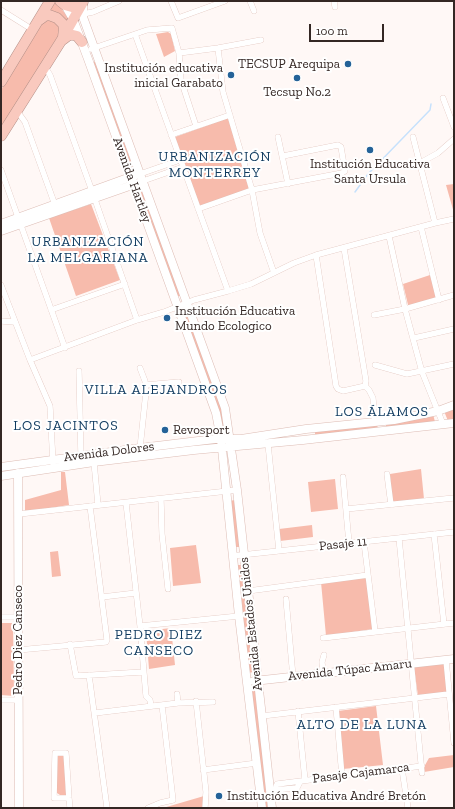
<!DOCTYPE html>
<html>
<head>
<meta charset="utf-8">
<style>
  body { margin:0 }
  #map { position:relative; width:455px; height:809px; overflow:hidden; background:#fff8f6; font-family:"Zilla Slab",serif }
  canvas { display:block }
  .frame { position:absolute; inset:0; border:2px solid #342724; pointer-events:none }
  .scale { position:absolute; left:309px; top:24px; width:75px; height:18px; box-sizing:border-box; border:2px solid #342724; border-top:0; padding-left:5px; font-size:12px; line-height:14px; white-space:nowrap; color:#342724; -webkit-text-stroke:3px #fff; paint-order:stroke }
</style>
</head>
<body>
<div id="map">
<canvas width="455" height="809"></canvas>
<div class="frame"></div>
<div class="scale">100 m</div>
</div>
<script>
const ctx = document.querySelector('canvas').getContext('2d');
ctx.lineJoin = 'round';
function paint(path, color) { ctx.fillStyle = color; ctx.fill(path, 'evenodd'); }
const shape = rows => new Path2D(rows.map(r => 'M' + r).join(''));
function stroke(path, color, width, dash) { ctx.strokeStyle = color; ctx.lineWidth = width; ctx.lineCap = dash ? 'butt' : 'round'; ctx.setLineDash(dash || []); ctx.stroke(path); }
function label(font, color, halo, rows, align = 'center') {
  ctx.font = font + ' "Zilla Slab",serif'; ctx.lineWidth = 4; ctx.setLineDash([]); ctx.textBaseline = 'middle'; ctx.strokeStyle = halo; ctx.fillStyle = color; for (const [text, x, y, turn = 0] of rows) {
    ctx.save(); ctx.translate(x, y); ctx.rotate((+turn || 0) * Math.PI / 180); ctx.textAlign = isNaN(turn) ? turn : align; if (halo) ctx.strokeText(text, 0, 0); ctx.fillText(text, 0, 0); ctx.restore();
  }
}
paint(shape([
  [55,1,69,18,66,23,48,12],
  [51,19,60,25,59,35,1,128,1,90,40,24],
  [168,32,171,34,172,38,175,51,164,57,156,34],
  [97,61,134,164,129,166,91,63],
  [228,118,249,189,200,206,175,137],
  [454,184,454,213,446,185],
  [144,191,182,295,176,297,139,193],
  [91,204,120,280,76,296,49,218],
  [433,274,438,300,409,309,403,284],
  [188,314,223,409,226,433,222,433,183,315],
  [454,407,454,420,448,421,444,411],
  [433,414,435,422,386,428,386,424],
  [377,424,378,429,315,436,315,431],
  [421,469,424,499,392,502,390,474],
  [61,472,65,472,69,505,25,512,25,500,61,490],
  [335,479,338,509,311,512,308,482],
  [235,500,240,547,234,547,229,501],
  [312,525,313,537,280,541,279,529],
  [196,545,201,583,173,586,170,548],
  [58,551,61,576,52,577,50,552],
  [236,565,242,565,254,672,247,673],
  [367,577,373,629,326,636,321,582],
  [1,623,13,623,14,696,1,695],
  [171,628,175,665,149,669,146,631],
  [444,663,448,692,418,696,414,667],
  [249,690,256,690,269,808,265,808],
  [376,706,383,765,343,769,338,711],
  [64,754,66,795,60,795,57,793,57,755],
  [454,755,454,767,424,772,424,767,429,758],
  [204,796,203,808,163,808]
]), '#f7bbac');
stroke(shape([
  [355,192,368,174,430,110,431,104]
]), '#c6e1fc', 1.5);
const street = shape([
  [171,1,178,18,225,1],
  [250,1,254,11],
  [334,1,335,7],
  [1,10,33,30],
  [83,14,93,12,119,1],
  [135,34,228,291],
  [218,48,223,92,252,190,260,233,274,273],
  [91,49,147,30,172,28,179,53,181,80,196,126],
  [179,53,218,48,261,40],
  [45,67,50,75,92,191,137,320],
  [443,98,454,127],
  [17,111,25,122,55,205],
  [171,135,230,115],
  [278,137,288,184],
  [413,137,435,223],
  [420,163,438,153,454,139],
  [1,170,65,348],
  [140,174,180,160],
  [143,181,183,167],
  [198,209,252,190,342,173,345,171,341,147,338,145,283,156],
  [421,227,439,300],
  [389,236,405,309,422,372,443,424],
  [316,255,336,386,338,389,343,391,365,386,366,381,344,248],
  [1,285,30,360,50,406,53,463],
  [51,310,125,284],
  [374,315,405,309,454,295],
  [1,321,14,322],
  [414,338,454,329],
  [30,360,137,320,164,312,194,300,228,291,251,284,294,263,316,255,435,223,454,219],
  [375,365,407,374,454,364],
  [79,371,81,456],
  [145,385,179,382],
  [365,386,369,390,373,398,375,422],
  [268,444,279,551],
  [140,448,146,392,145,381,140,368],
  [94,462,98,505],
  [387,474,391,505],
  [343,477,349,543],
  [161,499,162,534,168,589],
  [126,503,140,626,146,696,150,700,151,706],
  [346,509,454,498],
  [19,514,237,490],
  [434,534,444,624],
  [399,538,422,773],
  [364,542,375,631],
  [232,556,454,532],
  [248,591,368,575],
  [102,597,136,593],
  [286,599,293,677],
  [1,617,18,617],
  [140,626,239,616],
  [323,638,454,623],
  [70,644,76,676,143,672],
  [18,650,106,642,107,640,90,506],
  [446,660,454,743],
  [323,673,322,662,324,655],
  [89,675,107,808],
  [177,694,178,703],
  [1,700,19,700],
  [196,701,206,792,205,808],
  [336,707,342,776],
  [298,711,305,780],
  [95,713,178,703,213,702],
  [262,716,449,694],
  [402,769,408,808],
  [203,770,257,763],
  [273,790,297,788,300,782],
  [275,790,277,784,422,766],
  [69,798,54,798,55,753,66,753,69,798,70,808],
  [148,808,160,803,173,800,162,705]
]);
const secondary = shape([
  [83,2,83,17,225,408,237,490,272,808],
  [65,5,73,19,88,59,216,413,221,439,239,616,262,808],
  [1,224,136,175],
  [1,231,138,183],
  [1,467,140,448,215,439,241,439,306,429,394,420,438,411,454,405],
  [18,473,19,808],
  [1,476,94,462,194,450,303,440,454,423],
  [254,681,454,659]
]);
const highway = shape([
  [60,1,65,5,72,7,78,6,83,2],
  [38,21,45,16,49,15,57,18,63,24,64,28,63,37],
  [61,41,69,35,73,35,77,36,82,42],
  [1,82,50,1],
  [1,136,61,41,83,2]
]);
stroke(street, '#ddbcb4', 6);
stroke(secondary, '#ddbcb4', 9);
stroke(highway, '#b49088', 11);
stroke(street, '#fff', 5.5);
stroke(secondary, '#fff', 8);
stroke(highway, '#f9c9be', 10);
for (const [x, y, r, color] of [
  [348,64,4,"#246298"],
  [231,75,4,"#246298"],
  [297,78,4,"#246298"],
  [370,150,4,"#246298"],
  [167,318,4,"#246298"],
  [165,430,4,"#246298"],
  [219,796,4,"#246298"]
]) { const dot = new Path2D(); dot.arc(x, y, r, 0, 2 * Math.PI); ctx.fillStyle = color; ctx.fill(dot); stroke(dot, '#fff', 1.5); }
label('13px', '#342724', '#fff', [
  ["TECSUP Arequipa",340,64,"right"],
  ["Institución educativa",223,68,"right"],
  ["inicial Garabato",223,83,"right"],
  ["Tecsup No.2",297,92,"center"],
  ["Institución Educativa",370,164,"center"],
  ["Santa Ursula",370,179,"center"],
  ["Institución Educativa",175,311],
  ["Mundo Ecologico",175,326],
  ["Revosport",173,430],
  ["Institución Educativa André Bretón",227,796]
], 'left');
label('13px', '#342724', '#fff', [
  ["Avenida Hartley",132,180,70],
  ["Avenida Dolores",109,452,-7],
  ["Pasaje 11",343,544,-6],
  ["Avenida Estados Unidos",251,624,-96],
  ["Pedro Diez Canseco",18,640,-90],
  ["Avenida Túpac Amaru",350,670,-6],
  ["Pasaje Cajamarca",361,773,-7]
]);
ctx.letterSpacing = '1px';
label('14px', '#0e395e', '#fff', [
  ["URBANIZACIÓN",215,157],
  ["MONTERREY",215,173],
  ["URBANIZACIÓN",88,242],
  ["LA MELGARIANA",88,258],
  ["VILLA ALEJANDROS",156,390],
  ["LOS ÁLAMOS",382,412],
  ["LOS JACINTOS",66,426],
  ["PEDRO DIEZ",159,635],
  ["CANSECO",159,651],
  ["ALTO DE LA LUNA",362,725]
]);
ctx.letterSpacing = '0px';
</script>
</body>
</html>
